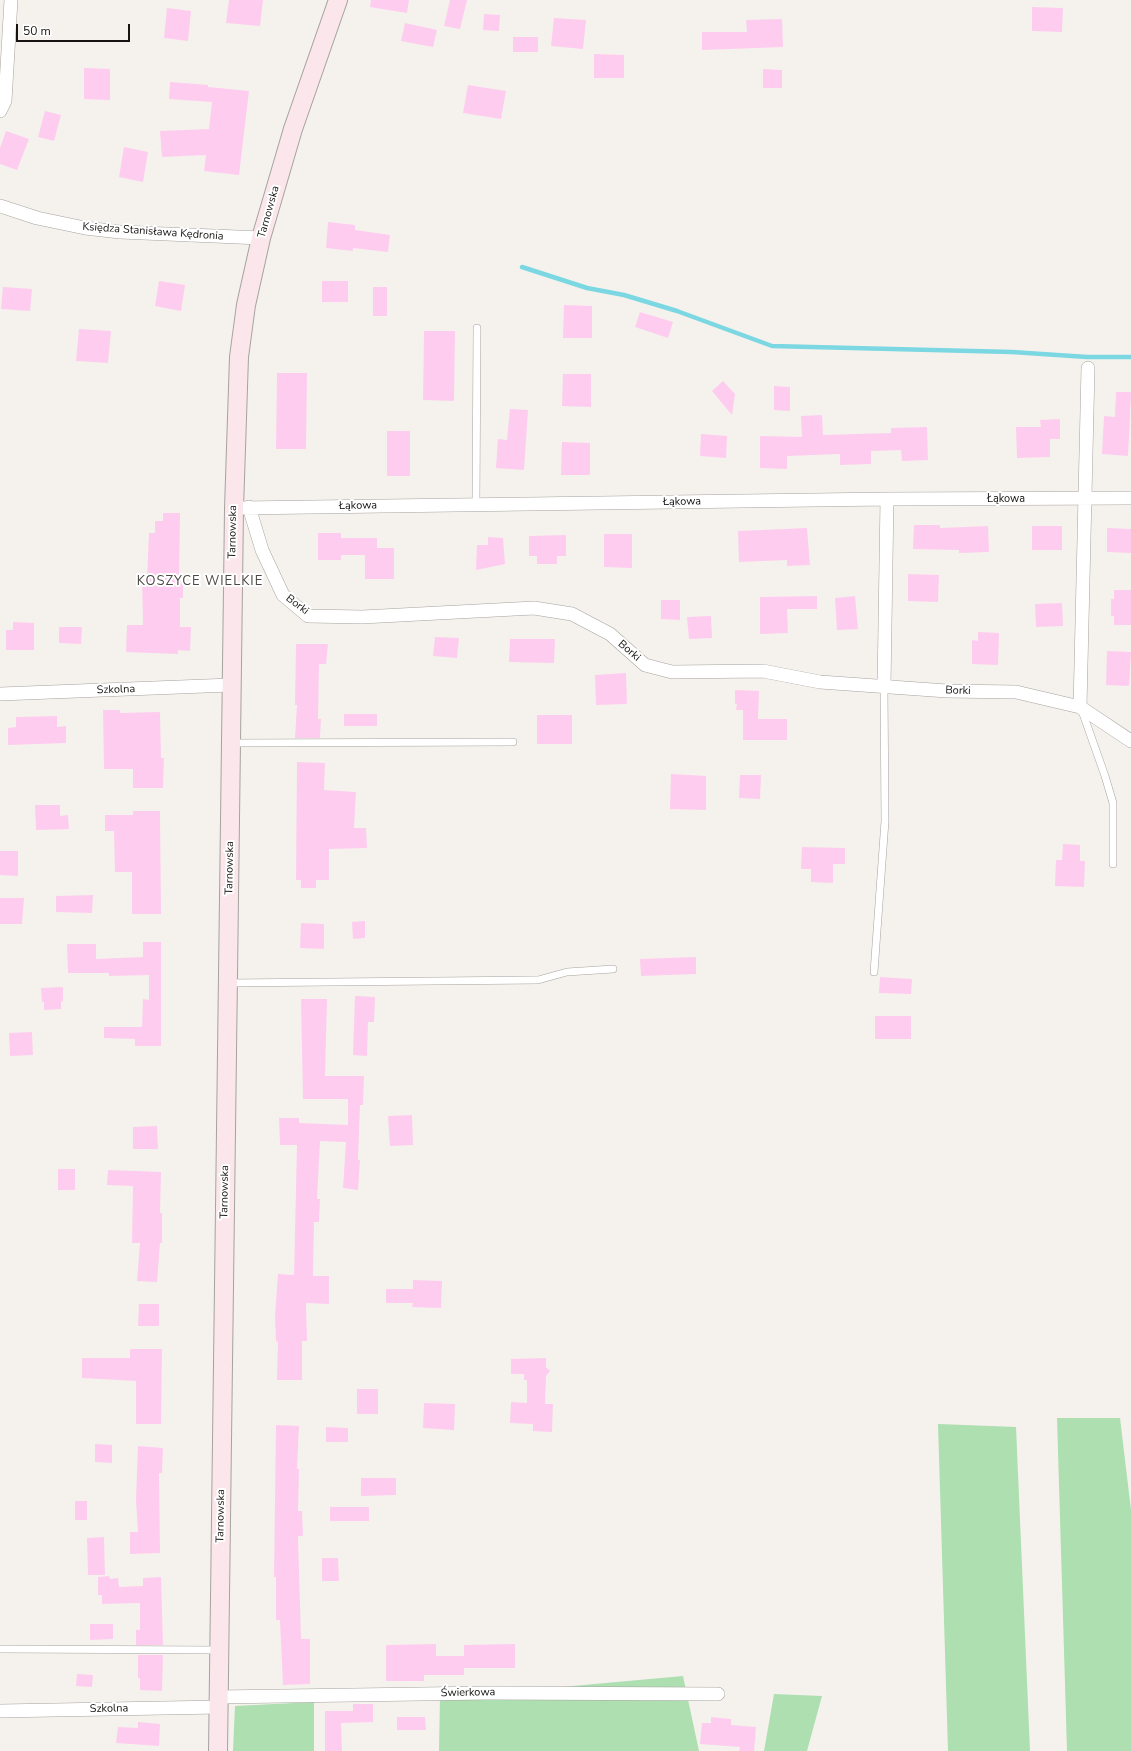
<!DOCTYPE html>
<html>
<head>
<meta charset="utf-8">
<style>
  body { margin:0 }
  #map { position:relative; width:1131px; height:1751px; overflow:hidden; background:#f5f2ed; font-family:"Nunito Sans",sans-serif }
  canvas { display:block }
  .scale { position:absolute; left:16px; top:24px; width:114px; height:18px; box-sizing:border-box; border:2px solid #151412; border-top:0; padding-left:5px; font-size:12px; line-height:14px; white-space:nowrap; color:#151412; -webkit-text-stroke:3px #fff; paint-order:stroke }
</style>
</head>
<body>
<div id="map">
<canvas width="1131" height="1751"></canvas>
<div class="scale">50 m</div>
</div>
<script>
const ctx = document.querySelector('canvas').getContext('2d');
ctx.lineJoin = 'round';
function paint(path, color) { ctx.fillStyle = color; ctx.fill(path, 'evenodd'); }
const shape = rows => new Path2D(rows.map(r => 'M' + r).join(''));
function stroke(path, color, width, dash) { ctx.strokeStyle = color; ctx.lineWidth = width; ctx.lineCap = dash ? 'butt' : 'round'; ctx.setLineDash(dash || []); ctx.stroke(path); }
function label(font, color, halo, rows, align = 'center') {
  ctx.font = font + ' "Nunito Sans",sans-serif'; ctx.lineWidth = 4; ctx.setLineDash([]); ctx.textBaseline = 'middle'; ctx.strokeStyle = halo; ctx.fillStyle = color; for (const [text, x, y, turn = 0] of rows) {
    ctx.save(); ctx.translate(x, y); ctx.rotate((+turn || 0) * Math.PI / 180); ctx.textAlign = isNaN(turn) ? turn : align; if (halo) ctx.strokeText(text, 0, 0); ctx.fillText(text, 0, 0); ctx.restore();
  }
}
paint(shape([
  [1057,1418,1120,1418,1131,1510,1131,1751,1067,1751],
  [938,1424,1016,1427,1030,1751,948,1751],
  [683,1676,699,1751,439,1751,440,1698],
  [774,1694,822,1696,807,1751,764,1751],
  [314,1702,314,1751,233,1751,235,1706]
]), '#addfb0');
stroke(shape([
  [522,267,587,288,624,295,677,311,772,346,1012,352,1087,357,1131,357]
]), '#7bd7e2', 4.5);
paint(shape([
  [229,0,263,0,260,26,226,23],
  [371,0,409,0,407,13,370,7],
  [450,0,467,0,460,29,444,26],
  [1032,7,1063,8,1062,32,1032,31],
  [167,8,191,11,188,41,164,38],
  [484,14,500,15,499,31,483,30],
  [554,18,586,20,583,49,551,46],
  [782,19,783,47,702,50,702,32,747,32,746,20],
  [405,23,437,30,433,47,401,41],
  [513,37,538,37,538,52,513,52],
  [594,54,624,55,624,78,594,78],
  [84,68,110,69,110,100,84,99],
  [763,69,782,70,782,88,763,88],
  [170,82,208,85,208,87,249,91,239,175,204,171,206,155,162,157,160,131,209,129,212,102,169,99],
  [468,85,506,91,501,119,463,113],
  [45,111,61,115,54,141,38,137],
  [6,131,29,139,17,170,0,164,0,148],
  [124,147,148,152,143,182,119,177],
  [328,222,355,225,355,230,390,235,388,252,353,248,353,251,326,248],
  [159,281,185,285,181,311,155,306],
  [322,281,348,281,348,302,322,302],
  [3,287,32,289,30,311,1,309],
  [373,287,387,287,387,316,373,316],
  [564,305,592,306,592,338,563,338],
  [640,312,673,322,668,338,635,327],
  [79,329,111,331,108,363,76,361],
  [424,331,455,331,454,401,423,400],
  [277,373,307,373,306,449,276,449],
  [563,374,591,374,591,407,562,406],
  [723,381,735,394,732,415,712,391],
  [774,386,790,387,790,411,774,410],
  [1116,392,1131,392,1128,456,1102,454,1104,416,1115,417],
  [510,409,528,410,524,470,496,468,498,439,507,440],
  [822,415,823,435,891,433,891,428,927,427,928,460,902,461,901,450,871,451,871,464,840,465,840,454,787,456,787,469,760,468,760,436,802,437,801,416],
  [1060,419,1060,439,1050,439,1050,457,1017,458,1016,427,1041,427,1040,420],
  [387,431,410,431,410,476,387,476],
  [701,434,727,436,726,458,700,456],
  [562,442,590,443,590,475,561,475],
  [163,513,180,513,179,580,183,580,183,598,180,598,180,627,191,627,190,651,178,650,178,654,126,652,127,625,143,625,142,579,147,579,149,533,155,533,155,521,163,521],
  [914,525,940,525,940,528,988,526,989,552,959,553,959,550,913,549],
  [1032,526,1062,526,1062,550,1032,550],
  [807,528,810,565,787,566,787,560,739,562,738,531],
  [1107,528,1131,529,1131,553,1107,552],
  [318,533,341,533,341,538,377,538,377,548,394,548,394,579,365,579,365,555,341,555,341,560,318,560],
  [604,534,632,534,632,568,604,567],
  [566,535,566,556,557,556,557,564,537,564,537,556,529,556,529,536],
  [488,537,503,538,505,564,476,570,477,545,488,545],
  [908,574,939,575,938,602,908,601],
  [1114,590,1131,590,1131,625,1114,625,1114,616,1111,616,1111,599,1114,599],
  [817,596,817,609,787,609,788,633,760,634,760,597],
  [855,596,858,629,837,630,835,598],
  [661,600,680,600,680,620,661,619],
  [1062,603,1063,626,1036,627,1035,604],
  [711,616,712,638,689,639,687,617],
  [13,622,34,623,34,650,6,650,6,630,13,630],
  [59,627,82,627,81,644,59,643],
  [978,632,999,633,998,665,972,664,972,640,978,641],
  [435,637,459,638,457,658,433,656],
  [510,639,555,639,554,663,509,662],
  [296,644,328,644,326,664,319,664,318,719,321,719,320,738,295,738,297,705,295,705],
  [1107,651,1131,652,1129,686,1106,685],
  [626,673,627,704,596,705,595,675],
  [735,690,759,691,758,719,787,719,787,740,743,740,743,710,736,710,737,704,735,704],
  [103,710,120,710,120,713,160,712,161,758,164,758,163,788,133,788,133,769,104,769],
  [344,714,377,714,377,726,344,726],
  [537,715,572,715,572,744,537,744],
  [57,716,57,727,66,726,66,743,8,745,8,728,16,727,16,717],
  [297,762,325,763,324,790,356,792,354,828,366,828,367,848,329,849,329,880,316,880,316,888,301,888,301,880,296,880],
  [671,774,706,776,706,810,670,809],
  [740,775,761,775,760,799,739,798],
  [35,805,60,805,60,816,68,815,69,829,36,830],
  [133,811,160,811,161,914,132,914,132,872,115,872,114,831,105,831,105,815,133,815],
  [1063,844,1080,845,1080,861,1085,861,1084,887,1055,886,1056,860,1062,860],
  [802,847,845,848,845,864,833,864,833,883,811,882,811,869,801,869],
  [0,851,18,851,18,876,0,875],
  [93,895,92,913,56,912,56,896],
  [0,898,24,898,22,924,0,924],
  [365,921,365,938,353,939,352,922],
  [301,923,324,924,324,949,300,948],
  [143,942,161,942,161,1046,135,1046,135,1039,104,1038,104,1027,142,1027,143,999,149,1000,149,975,109,976,109,973,68,973,67,944,96,944,96,959,143,957],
  [696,957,696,974,641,976,640,959],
  [880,977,912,979,911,994,879,993],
  [63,987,63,1001,61,1002,61,1009,44,1010,44,1002,42,1002,41,988],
  [355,996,375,997,374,1022,368,1022,367,1056,353,1055],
  [301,999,327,999,325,1076,364,1076,363,1105,360,1105,358,1160,360,1160,358,1190,343,1188,346,1142,320,1141,317,1199,320,1199,319,1222,314,1222,313,1276,329,1276,329,1304,306,1303,307,1341,302,1341,302,1380,277,1380,278,1341,276,1342,275,1316,278,1274,294,1275,297,1145,280,1145,279,1118,299,1118,299,1123,348,1125,348,1099,303,1099],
  [875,1016,911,1016,911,1039,875,1039],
  [32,1032,33,1055,10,1056,9,1033],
  [412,1115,413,1145,390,1146,388,1116],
  [157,1126,158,1149,133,1149,133,1127],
  [58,1169,75,1169,75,1190,58,1190],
  [108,1170,161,1172,160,1213,162,1213,162,1243,160,1243,157,1282,137,1281,140,1243,132,1243,133,1186,107,1185],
  [413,1280,442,1281,441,1308,412,1307,413,1303,386,1303,386,1289,413,1289],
  [139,1304,159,1304,159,1326,138,1326],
  [130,1349,162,1349,161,1424,136,1424,136,1381,82,1378,82,1358,130,1358],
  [546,1358,546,1367,550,1371,546,1376,545,1404,553,1404,552,1432,533,1431,533,1424,510,1423,511,1402,527,1403,527,1380,524,1380,524,1374,511,1374,511,1359],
  [357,1389,378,1389,378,1414,357,1414],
  [424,1403,455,1404,454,1430,423,1428],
  [276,1425,299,1426,297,1469,299,1469,298,1511,302,1511,303,1536,298,1536,301,1639,310,1639,310,1684,283,1685,280,1620,276,1620,276,1577,274,1577],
  [326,1427,348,1428,348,1442,326,1442],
  [95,1444,112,1445,112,1463,95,1462],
  [138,1446,163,1448,162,1473,159,1473,160,1553,130,1554,130,1532,138,1532,136,1500],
  [361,1478,396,1478,396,1495,361,1496],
  [75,1501,87,1501,87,1520,75,1520],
  [330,1507,369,1507,369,1521,330,1521],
  [104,1537,105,1575,88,1575,87,1538],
  [322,1558,338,1558,339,1581,322,1581],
  [109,1576,110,1579,118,1578,119,1587,143,1586,143,1578,161,1577,163,1645,136,1645,136,1630,140,1630,140,1603,102,1604,102,1595,98,1595,98,1577],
  [90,1624,113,1624,113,1639,90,1640],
  [436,1644,436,1656,464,1656,464,1645,515,1644,515,1668,464,1668,464,1675,424,1675,424,1681,386,1681,386,1645],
  [138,1655,163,1655,162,1691,140,1690,140,1678,138,1678],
  [77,1674,93,1675,92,1687,76,1686],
  [353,1704,373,1704,373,1722,341,1723,342,1751,325,1751,325,1711,353,1711],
  [397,1717,425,1717,426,1730,397,1730],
  [711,1717,731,1719,731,1725,756,1727,754,1751,739,1751,740,1747,700,1744,702,1723,711,1723],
  [138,1722,160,1724,159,1746,116,1743,118,1727,138,1728]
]), '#feccef');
const lane = shape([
  [476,505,477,328],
  [1081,708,1105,776,1113,803,1113,864],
  [232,743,513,742],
  [874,972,885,821,884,687],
  [228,983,538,980,567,972,613,969],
  [0,1649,219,1650]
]);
const street = shape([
  [0,111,5,101,11,0],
  [0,206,37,218,85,228,120,232,261,238],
  [249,507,262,550,283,595,308,616,362,617,534,608,572,614,610,634,645,665,672,672,763,671,820,682,947,691,1016,692,1080,707,1131,741],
  [241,508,887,499,1131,498],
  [884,687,887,499],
  [0,694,231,685],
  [1080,707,1088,368],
  [218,1697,488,1693,718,1694],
  [0,1711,219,1707]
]);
const secondary = shape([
  [218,1751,234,509,239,357,246,305,261,238,293,129,338,0]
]);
stroke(lane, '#a6a39f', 8);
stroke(street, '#a6a39f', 14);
stroke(secondary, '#a6a39f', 20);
stroke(lane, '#fff', 7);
stroke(street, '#fff', 13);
stroke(secondary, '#fbe6eb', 18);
label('11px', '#151412', '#fff', [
  ["Tarnowska",269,212,-74],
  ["Księdza Stanisława Kędronia",153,232,4],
  ["Łąkowa",1006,499],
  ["Łąkowa",682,502,-1],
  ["Łąkowa",358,506,-1],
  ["Tarnowska",233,532,-89],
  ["Borki",297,605,37],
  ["Borki",629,651,41],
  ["Szkolna",116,690,-2],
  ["Borki",958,691,2],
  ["Tarnowska",230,868,-89],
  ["Tarnowska",225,1192,-89],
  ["Tarnowska",221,1516,-89],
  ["Świerkowa",468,1693,-1],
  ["Szkolna",109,1709,-1]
]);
ctx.letterSpacing = '1px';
label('13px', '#4b4845', '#fff', [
  ["KOSZYCE WIELKIE",200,582]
]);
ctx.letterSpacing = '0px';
</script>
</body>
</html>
